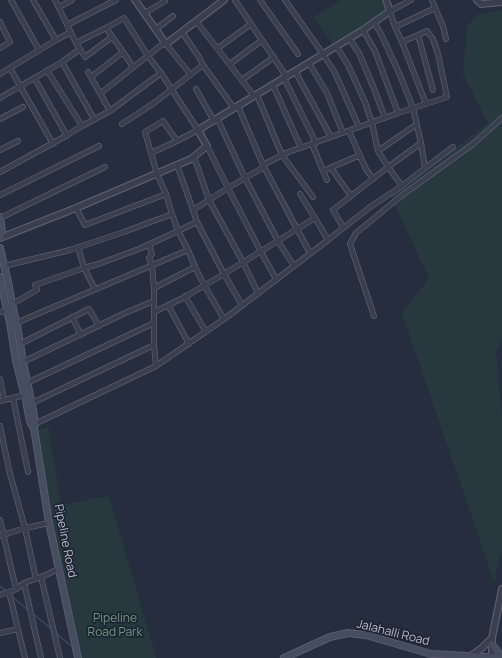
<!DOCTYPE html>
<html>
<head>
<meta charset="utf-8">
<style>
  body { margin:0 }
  canvas { display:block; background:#252d3e }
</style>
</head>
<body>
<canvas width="502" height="658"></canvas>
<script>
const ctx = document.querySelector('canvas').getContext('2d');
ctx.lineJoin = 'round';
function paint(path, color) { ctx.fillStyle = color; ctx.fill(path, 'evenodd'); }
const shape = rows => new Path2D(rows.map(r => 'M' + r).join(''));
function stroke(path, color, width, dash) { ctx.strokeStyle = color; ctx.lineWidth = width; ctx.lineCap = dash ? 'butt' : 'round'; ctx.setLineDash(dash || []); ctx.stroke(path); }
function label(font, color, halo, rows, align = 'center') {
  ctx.font = font + ' Manrope,sans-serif'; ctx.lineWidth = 3.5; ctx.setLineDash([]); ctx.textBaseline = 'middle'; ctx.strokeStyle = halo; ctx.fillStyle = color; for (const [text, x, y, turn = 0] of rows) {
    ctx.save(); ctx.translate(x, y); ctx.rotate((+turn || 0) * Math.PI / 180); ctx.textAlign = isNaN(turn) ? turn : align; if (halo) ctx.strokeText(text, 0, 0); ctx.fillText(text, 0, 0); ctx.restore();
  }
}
paint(shape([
  [340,0,382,0,386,11,333,45,314,17],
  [502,10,502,339,496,352,502,418,502,549,496,572,495,584,402,313,429,278,391,197,488,123,463,73,467,26,478,14],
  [48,427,61,505,109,496,156,658,79,658,50,523,36,430]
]), '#27393f');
stroke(shape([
  [0,586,6,591],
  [14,598,29,611],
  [32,613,49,627],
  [57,634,70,645]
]), '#394665', 1.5);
const minor = shape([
  [11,0,39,50],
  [55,0,76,43,85,57,112,37],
  [235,0,286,76],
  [260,0,298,54],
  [285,0,323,54,335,73,359,127],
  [432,0,435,8],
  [59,7,72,0],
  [145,13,165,1],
  [196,21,254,96],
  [0,22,10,42,0,48],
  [374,22,381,34,400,75,413,108,421,143,425,168],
  [67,25,116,0],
  [395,27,390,11,411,0],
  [106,28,123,52],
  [156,29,173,16],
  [363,30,375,51,398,113],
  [182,32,199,57,203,65],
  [418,35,433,90],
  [349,38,359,53,373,86,385,118],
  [56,40,71,32],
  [402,42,426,104],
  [76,43,106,28,124,18,148,56,161,73,110,111,88,72],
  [166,44,190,74],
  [336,46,348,65,365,102,372,123,378,151],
  [218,48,251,24],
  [62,62,94,119],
  [309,63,327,93,343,133],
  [230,64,262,40],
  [10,68,53,144],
  [295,71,331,137],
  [0,74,56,40,33,0],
  [91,77,123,52,133,67],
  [284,78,316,143],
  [35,79,67,136],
  [242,80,274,57],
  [273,85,301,148],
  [196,89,214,121],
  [101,93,165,42],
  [257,95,282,155,313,197],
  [0,98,62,62,80,49],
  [238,106,263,165],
  [217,118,245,178,278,241,294,266],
  [0,119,23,107],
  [122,124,154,103,203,65,234,108],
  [417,124,378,151,388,167,421,143],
  [82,126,110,111],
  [349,131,356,147,366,169,373,179],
  [312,144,323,171,360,155],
  [207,146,228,188,264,167],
  [0,150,18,141],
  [151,153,177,141],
  [194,157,209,200,243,262,258,293],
  [177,165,193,210],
  [331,168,351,196],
  [323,171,327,180],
  [0,172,64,137,82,126,47,70],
  [300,194,315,218],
  [0,195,99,146],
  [76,208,85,225,166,194,157,174,145,132,163,121,177,141,198,130,161,73],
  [0,218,105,167],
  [197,222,224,274,242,305],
  [343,227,333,210,388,167,402,186],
  [149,245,152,254,149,258,152,266,154,288],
  [78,247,84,268,98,264,139,249,178,231,172,214],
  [310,253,297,229,263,165,286,153,398,113,447,97,438,54,433,39,427,31,402,42,395,27,435,8,443,26,446,39],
  [4,266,70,250,124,232,172,214,166,194],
  [195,267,204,285,224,319],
  [185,296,206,332],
  [12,304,37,290,35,285,84,268,95,289],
  [168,305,189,344],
  [0,312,10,310],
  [154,312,183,298,224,274,315,218,328,240,370,207,402,186,425,168,453,147],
  [374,316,350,244,356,233,401,196,473,144,502,118],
  [72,317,81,335],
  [16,323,188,250,178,231,197,222,193,210,228,188,261,252,276,279],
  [20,344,89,309,99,326],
  [23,362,125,313,154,301,154,288,195,267,188,250],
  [156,366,227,317,328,240],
  [0,379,4,400],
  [27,383,154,323],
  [13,398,28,472],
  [0,401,25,395],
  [32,403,154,345],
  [32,424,39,422,156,366,154,345,154,301],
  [0,426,10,474,25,528,0,536],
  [0,520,16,589],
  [41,577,60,658],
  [36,579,25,528,49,523],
  [24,583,41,658],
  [9,592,25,658],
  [0,595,9,592,16,589,24,583,41,577,59,569],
  [0,633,18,629]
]);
const tertiary = shape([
  [135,0,166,44,224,0],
  [477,0,481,4,502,2],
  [0,238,76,208,191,159,207,146,198,130,363,30,390,11,386,0],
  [471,656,482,648,492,638],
  [492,657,492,638,502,589]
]);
const secondary = shape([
  [0,217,2,232,0,238],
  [0,248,8,282,13,309,17,325,23,362,32,405,35,423,34,428],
  [0,277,7,310,10,323,16,361,26,400,29,417,31,424,34,428,49,523,78,658],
  [492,644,502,658],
  [284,658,330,637,348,633,366,635,431,654,502,658]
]);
stroke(minor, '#575d6c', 6);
stroke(tertiary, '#575d6c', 8);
stroke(secondary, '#575d6c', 8);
stroke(minor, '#393f4e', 4.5);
stroke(tertiary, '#393f4e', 5.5);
stroke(secondary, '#474d61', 6);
label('12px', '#b5bac9', '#1e2433', [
  ["Pipeline Road",65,541,79],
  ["Jalahalli Road",393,633,14]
]);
label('12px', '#6c9a7c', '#1e2433', [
  ["Pipeline",115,619],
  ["Road Park",115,633]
]);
</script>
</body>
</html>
